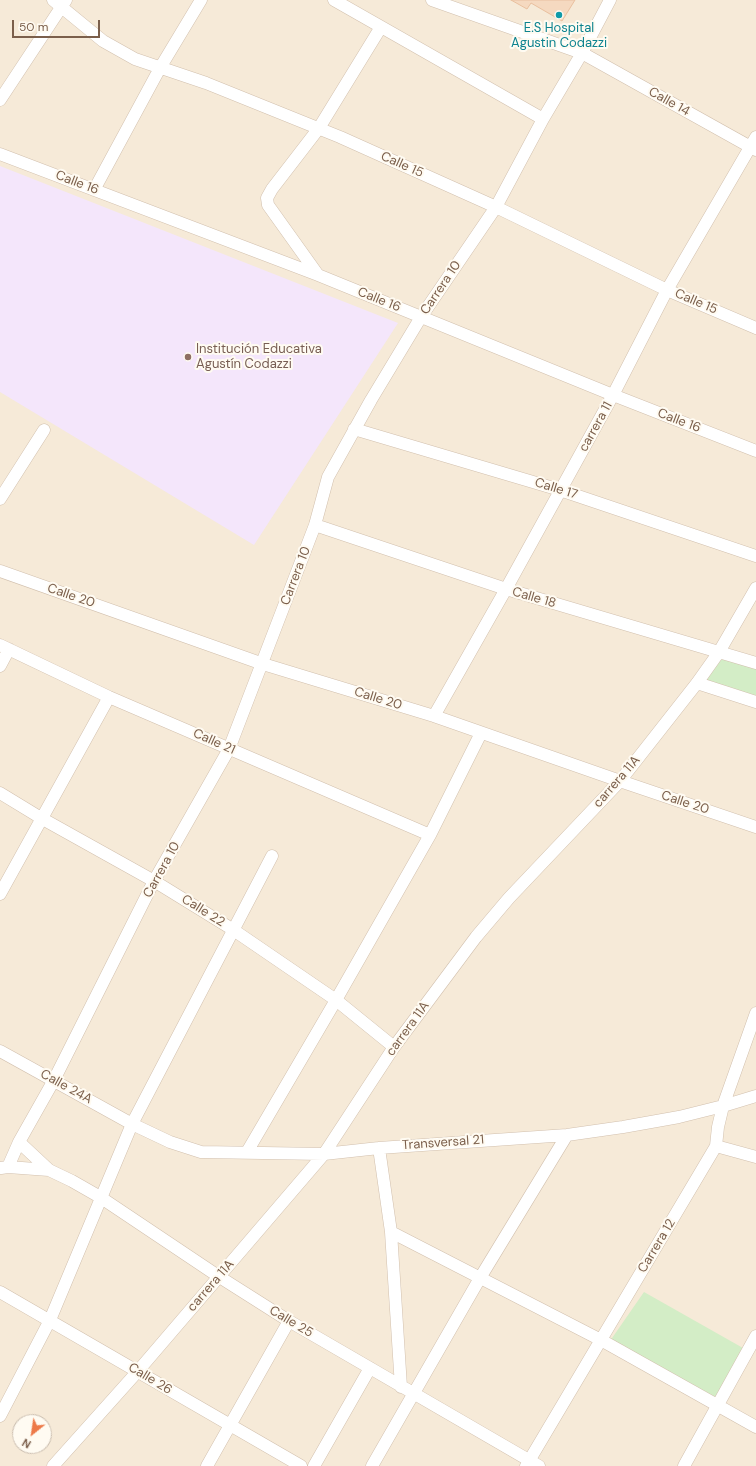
<!DOCTYPE html>
<html>
<head>
<meta charset="utf-8">
<style>
  body { margin:0 }
  #map { position:relative; width:756px; height:1466px; overflow:hidden; background:#fef7ea; font-family:"DM Sans",sans-serif }
  canvas { display:block }
  .north { position:absolute; left:12px; top:1414px; width:40px; height:40px; box-sizing:border-box; background:#fffbf2; border:1px solid #cabdaf; border-radius:50%; rotate:210deg; font-size:11px; font-weight:700; line-height:16px; text-align:center; color:#7b5f4b }
  .north::after { content:''; display:block; margin:auto; width:14px; height:18px; background:#ed7a49; clip-path:polygon(50% 0,100% 100%,50% 72%,0 100%) }
  .scale { position:absolute; left:12px; top:20px; width:88px; height:18px; box-sizing:border-box; border:2px solid #7b5f4b; border-top:0; padding-left:5px; font-size:12px; line-height:14px; white-space:nowrap; color:#7b5f4b; -webkit-text-stroke:3px #fffbf2; paint-order:stroke }
</style>
</head>
<body>
<div id="map">
<canvas width="756" height="1466"></canvas>
<div class="north">N</div>
<div class="scale">50 m</div>
</div>
<script>
const ctx = document.querySelector('canvas').getContext('2d');
ctx.lineJoin = 'round';
function paint(path, color) { ctx.fillStyle = color; ctx.fill(path, 'evenodd'); }
const shape = rows => new Path2D(rows.map(r => 'M' + r).join(''));
function stroke(path, color, width, dash) { ctx.strokeStyle = color; ctx.lineWidth = width; ctx.lineCap = dash ? 'butt' : 'round'; ctx.setLineDash(dash || []); ctx.stroke(path); }
function label(font, color, halo, rows, align = 'center') {
  ctx.font = font + ' "DM Sans",sans-serif'; ctx.lineWidth = 4; ctx.setLineDash([]); ctx.textBaseline = 'middle'; ctx.strokeStyle = halo; ctx.fillStyle = color; for (const [text, x, y, turn = 0] of rows) {
    ctx.save(); ctx.translate(x, y); ctx.rotate((+turn || 0) * Math.PI / 180); ctx.textAlign = isNaN(turn) ? turn : align; if (halo) ctx.strokeText(text, 0, 0); ctx.fillText(text, 0, 0); ctx.restore();
  }
}
paint(shape([
  [0,0,756,0,756,1466,0,1466],
  [20,1422,44,1422,44,1446,20,1446]
]), '#f6ead8');
paint(shape([
  [0,166,398,323,254,545,0,392]
]), '#f4e6fb');
paint(shape([
  [721,656,756,666,756,698,702,681],
  [644,1292,743,1348,716,1399,610,1341]
]), '#d3edc6');
const building = shape([
  [511,0,575,0,562,21,531,3,527,9,511,0]
]);
paint(building, '#f5d9c0');
stroke(building, '#e9c09f', 1);
const minor = shape([
  [53,0,103,41,135,59,206,83,340,137,496,207,667,290,756,328],
  [334,0,543,119],
  [432,0,582,53,756,150],
  [0,100,66,0],
  [0,154,318,275,613,395,756,451],
  [94,190,160,68,201,0],
  [318,275,268,205,267,198,272,189,319,128,381,27],
  [354,429,560,490,756,556],
  [0,499,44,430],
  [315,525,506,589,756,663],
  [0,571,263,664,434,716,620,781,756,827],
  [0,645,109,697,430,835],
  [0,666,9,649],
  [697,683,756,702],
  [434,716,506,589,613,395,667,290,756,137],
  [0,793,41,818,154,881,232,929,336,1000,394,1047],
  [0,894,109,697],
  [0,1051,132,1124,170,1142,201,1152,324,1154,379,1148,567,1135,623,1127,679,1117,723,1106,756,1096],
  [19,1142,49,1170,72,1181,100,1197,218,1276,289,1321,539,1466],
  [716,1146,756,1157],
  [379,1148,391,1232,401,1387],
  [247,1152,336,1000,430,835,481,733],
  [8,1167,19,1142,54,1080,154,881,229,749,315,525,328,477,371,400,421,317,496,207,543,119,582,53,610,0],
  [1,1168,8,1167,49,1170],
  [391,1232,601,1340,756,1427],
  [0,1292,301,1466],
  [0,1416,50,1320,132,1124,272,856],
  [53,1466,138,1371,324,1154,394,1047,476,937,509,898,620,781,697,683,719,652,756,588],
  [207,1466,289,1321],
  [314,1466,370,1368],
  [372,1466,480,1278,567,1135],
  [526,1466,716,1146,718,1127,723,1106,756,1013],
  [684,1466,756,1336]
]);
stroke(minor, '#d2c0ae', 13);
stroke(minor, '#fff', 12);
for (const [x, y, r, color] of [
  [559,15,4,"#0f9aa8"],
  [188,357,4,"#8d6e63"]
]) { const dot = new Path2D(); dot.arc(x, y, r, 0, 2 * Math.PI); ctx.fillStyle = color; ctx.fill(dot); stroke(dot, '#fffbf2', 1.5); }
label('13px', '#0d838f', '#fffbf2', [
  ["E.S Hospital",559,29],
  ["Agustin Codazzi",559,44]
]);
label('13px', '#7b5f4b', '#fffbf2', [
  ["Calle 14",669,102,29],
  ["Calle 15",402,165,24],
  ["Calle 16",77,183,21],
  ["Carrera 10",441,288,-56],
  ["Calle 16",379,300,22],
  ["Calle 15",696,302,23],
  ["Calle 16",679,421,21],
  ["carrera 11",596,427,-61],
  ["Calle 17",556,489,17],
  ["Carrera 10",296,576,-69],
  ["Calle 20",71,596,19],
  ["Calle 18",534,598,16],
  ["Calle 20",378,699,17],
  ["Calle 21",214,742,24],
  ["carrera 11A",617,782,-49],
  ["Calle 20",685,803,18],
  ["Carrera 10",162,870,-61],
  ["Calle 22",203,911,32],
  ["carrera 11A",408,1029,-54],
  ["Calle 24A",66,1087,29],
  ["Transversal 21",443,1143,-4],
  ["Carrera 12",657,1246,-59],
  ["carrera 11A",211,1286,-49],
  ["Calle 25",291,1322,31],
  ["Calle 26",150,1379,31]
]);
label('13px', '#785e54', '#fffbf2', [
  ["Institución Educativa",196,350],
  ["Agustín Codazzi",196,365]
], 'left');
</script>
</body>
</html>
